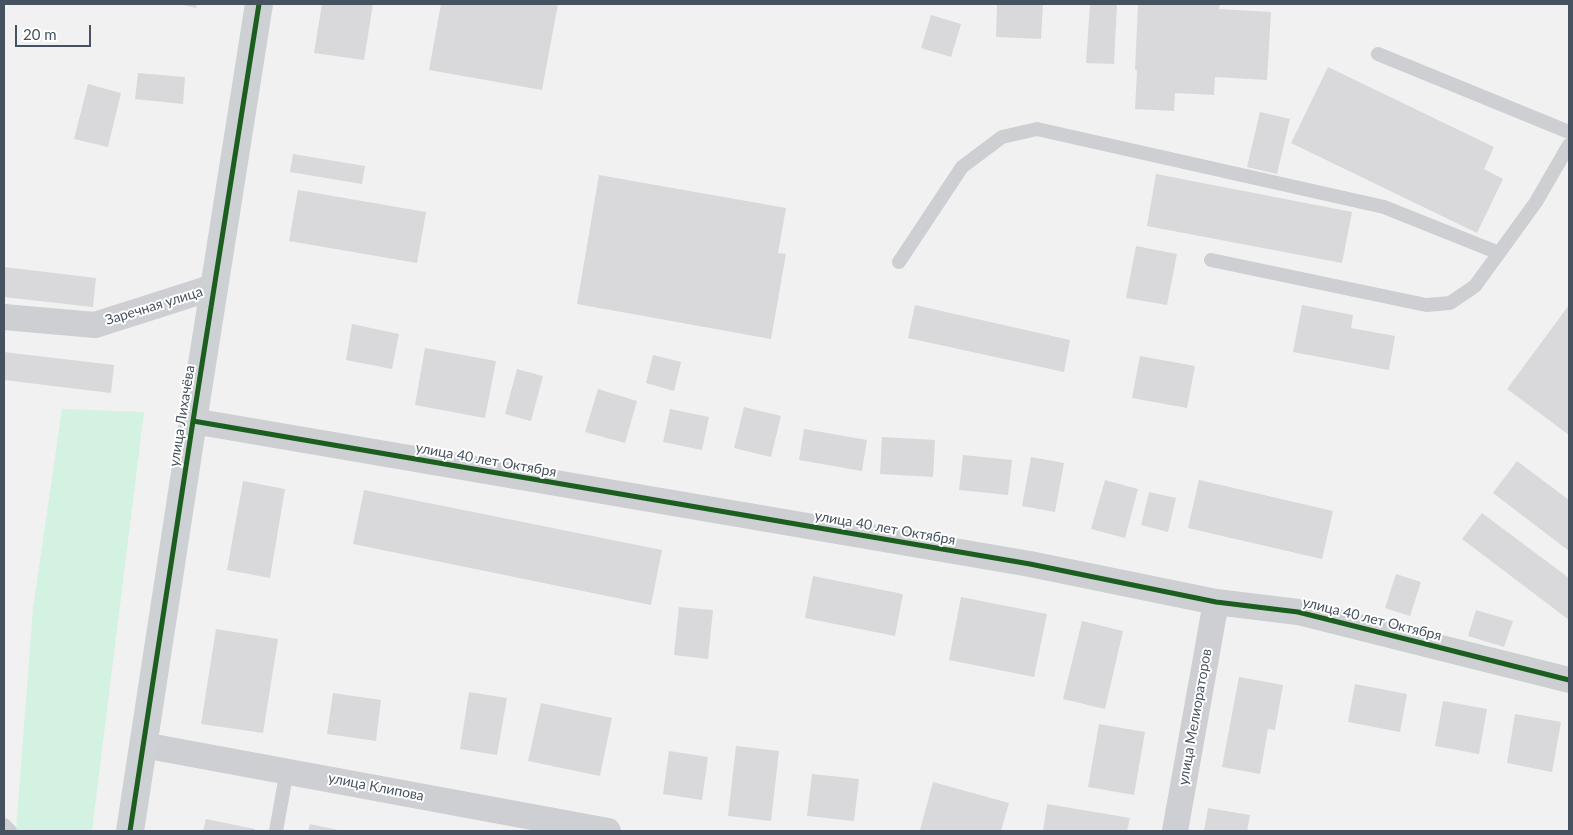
<!DOCTYPE html>
<html>
<head>
<meta charset="utf-8">
<style>
  body { margin:0 }
  #map { position:relative; width:1573px; height:835px; overflow:hidden; background:#f2f1f1; font-family:Lato,sans-serif }
  canvas { display:block }
  .frame { position:absolute; inset:0; border:5px solid #46525f; pointer-events:none }
  .scale { position:absolute; left:15px; top:25px; width:76px; height:22px; box-sizing:border-box; border:2px solid #46525f; border-top:0; padding-left:6px; font-size:15px; line-height:18px; white-space:nowrap; color:#46525f; -webkit-text-stroke:4px #fff; paint-order:stroke }
</style>
</head>
<body>
<div id="map">
<canvas width="1573" height="835"></canvas>
<div class="frame"></div>
<div class="scale">20 m</div>
</div>
<script>
const ctx = document.querySelector('canvas').getContext('2d');
ctx.lineJoin = 'round';
function paint(path, color) { ctx.fillStyle = color; ctx.fill(path, 'evenodd'); }
const shape = rows => new Path2D(rows.map(r => 'M' + r).join(''));
function stroke(path, color, width, dash) { ctx.strokeStyle = color; ctx.lineWidth = width; ctx.lineCap = dash ? 'butt' : 'round'; ctx.setLineDash(dash || []); ctx.stroke(path); }
function label(font, color, halo, rows, align = 'center') {
  ctx.font = font + ' Lato,sans-serif'; ctx.lineWidth = 4; ctx.setLineDash([]); ctx.textBaseline = 'middle'; ctx.strokeStyle = halo; ctx.fillStyle = color; for (const [text, x, y, turn = 0] of rows) {
    ctx.save(); ctx.translate(x, y); ctx.rotate((+turn || 0) * Math.PI / 180); ctx.textAlign = isNaN(turn) ? turn : align; if (halo) ctx.strokeText(text, 0, 0); ctx.fillText(text, 0, 0); ctx.restore();
  }
}
paint(shape([
  [62,409,144,412,92,831,16,831,33,608]
]), '#d4f2e1');
paint(shape([
  [179,4,197,4,196,8],
  [322,4,373,4,364,60,314,53],
  [441,4,558,4,542,90,429,70],
  [997,4,1043,4,1041,39,996,37],
  [1090,4,1117,4,1114,64,1086,63],
  [1138,4,1220,4,1219,9,1271,12,1267,80,1215,77,1214,95,1175,93,1174,111,1135,109,1137,71,1135,70],
  [931,15,961,24,951,57,921,48],
  [1328,67,1494,147,1484,169,1503,179,1477,233,1291,143],
  [138,73,185,77,183,104,135,99],
  [88,84,121,93,108,147,74,139],
  [1260,112,1290,119,1277,174,1247,167],
  [293,154,365,166,362,184,290,172],
  [1156,174,1352,212,1342,263,1147,226],
  [599,175,786,208,778,253,786,254,771,339,577,304],
  [298,190,426,212,417,263,289,241],
  [1136,246,1177,254,1167,305,1126,298],
  [4,267,96,278,93,307,4,297],
  [915,305,1070,340,1064,372,908,338],
  [1302,305,1353,315,1351,328,1395,336,1389,370,1293,352],
  [1569,305,1569,435,1507,389],
  [352,324,399,334,392,369,346,360],
  [425,348,496,361,485,418,415,405],
  [4,352,114,365,111,393,4,380],
  [653,355,681,362,674,391,646,383],
  [1140,356,1195,366,1187,408,1132,398],
  [517,369,543,376,531,421,505,414],
  [598,389,637,401,625,443,585,432],
  [744,407,781,416,771,457,734,448],
  [670,409,709,417,702,450,663,442],
  [804,429,867,440,862,471,799,460],
  [882,437,935,440,933,477,880,474],
  [963,455,1012,460,1008,495,959,490],
  [1031,457,1064,463,1055,512,1022,506],
  [1517,461,1569,500,1569,551,1493,493],
  [1105,480,1138,489,1125,538,1091,529],
  [1199,480,1333,511,1322,559,1188,528],
  [243,481,285,489,270,578,227,570],
  [364,490,662,550,651,605,353,544],
  [1149,492,1176,498,1168,532,1141,525],
  [1482,513,1569,578,1569,620,1462,539],
  [1396,574,1421,582,1410,616,1385,608],
  [813,576,903,594,895,636,805,618],
  [961,597,1047,614,1034,677,949,660],
  [679,607,713,610,708,659,674,655],
  [1476,610,1513,621,1504,647,1468,636],
  [1082,621,1123,631,1105,709,1063,699],
  [216,629,278,639,263,733,201,724],
  [1239,677,1283,685,1275,730,1268,729,1260,774,1222,767],
  [1355,684,1407,694,1400,732,1348,722],
  [469,692,507,698,497,755,460,749],
  [333,693,381,700,376,741,327,734],
  [1443,701,1487,709,1479,754,1435,746],
  [541,703,612,718,600,776,528,761],
  [1515,714,1561,722,1552,772,1507,763],
  [1099,724,1145,732,1134,795,1088,787],
  [736,746,779,751,771,821,728,816],
  [669,751,708,757,702,800,663,794],
  [812,774,859,779,854,821,807,816],
  [933,782,1009,803,1001,831,920,830],
  [1047,804,1130,818,1127,831,1043,831],
  [1208,808,1250,815,1247,831,1204,831],
  [206,819,255,829,254,831,203,831],
  [310,824,338,830,338,831,308,831]
]), '#d9d9db');
stroke(shape([
  [1378,54,1569,132],
  [1211,260,1426,305,1450,303,1475,286,1536,202,1569,145],
  [899,262,962,167,1002,137,1037,129,1384,207,1499,253],
  [4,825,10,831],
  [276,831,287,770]
]), '#cdcfd2', 14);
stroke(shape([
  [4,317,95,325,214,287],
  [193,421,1030,564,1216,602,1298,612,1569,680],
  [143,745,608,831],
  [1175,831,1216,602]
]), '#cdcfd2', 26);
stroke(shape([
  [130,831,193,421,259,4]
]), '#cdd1d4', 28);
stroke(shape([
  [193,421,1030,564,1216,602,1298,612,1569,680],
  [130,831,193,421,259,4]
]), '#1b5e20', 5);
label('14px', '#46525f', '#fff', [
  ["Заречная улица",154,306,-17],
  ["улица Лихачёва",182,416,-81],
  ["улица 40 лет Октября",486,460,10],
  ["улица 40 лет Октября",885,528,10],
  ["улица 40 лет Октября",1372,619,14],
  ["улица Мелиораторов",1195,717,-80],
  ["улица Клипова",376,787,11]
]);
</script>
</body>
</html>
